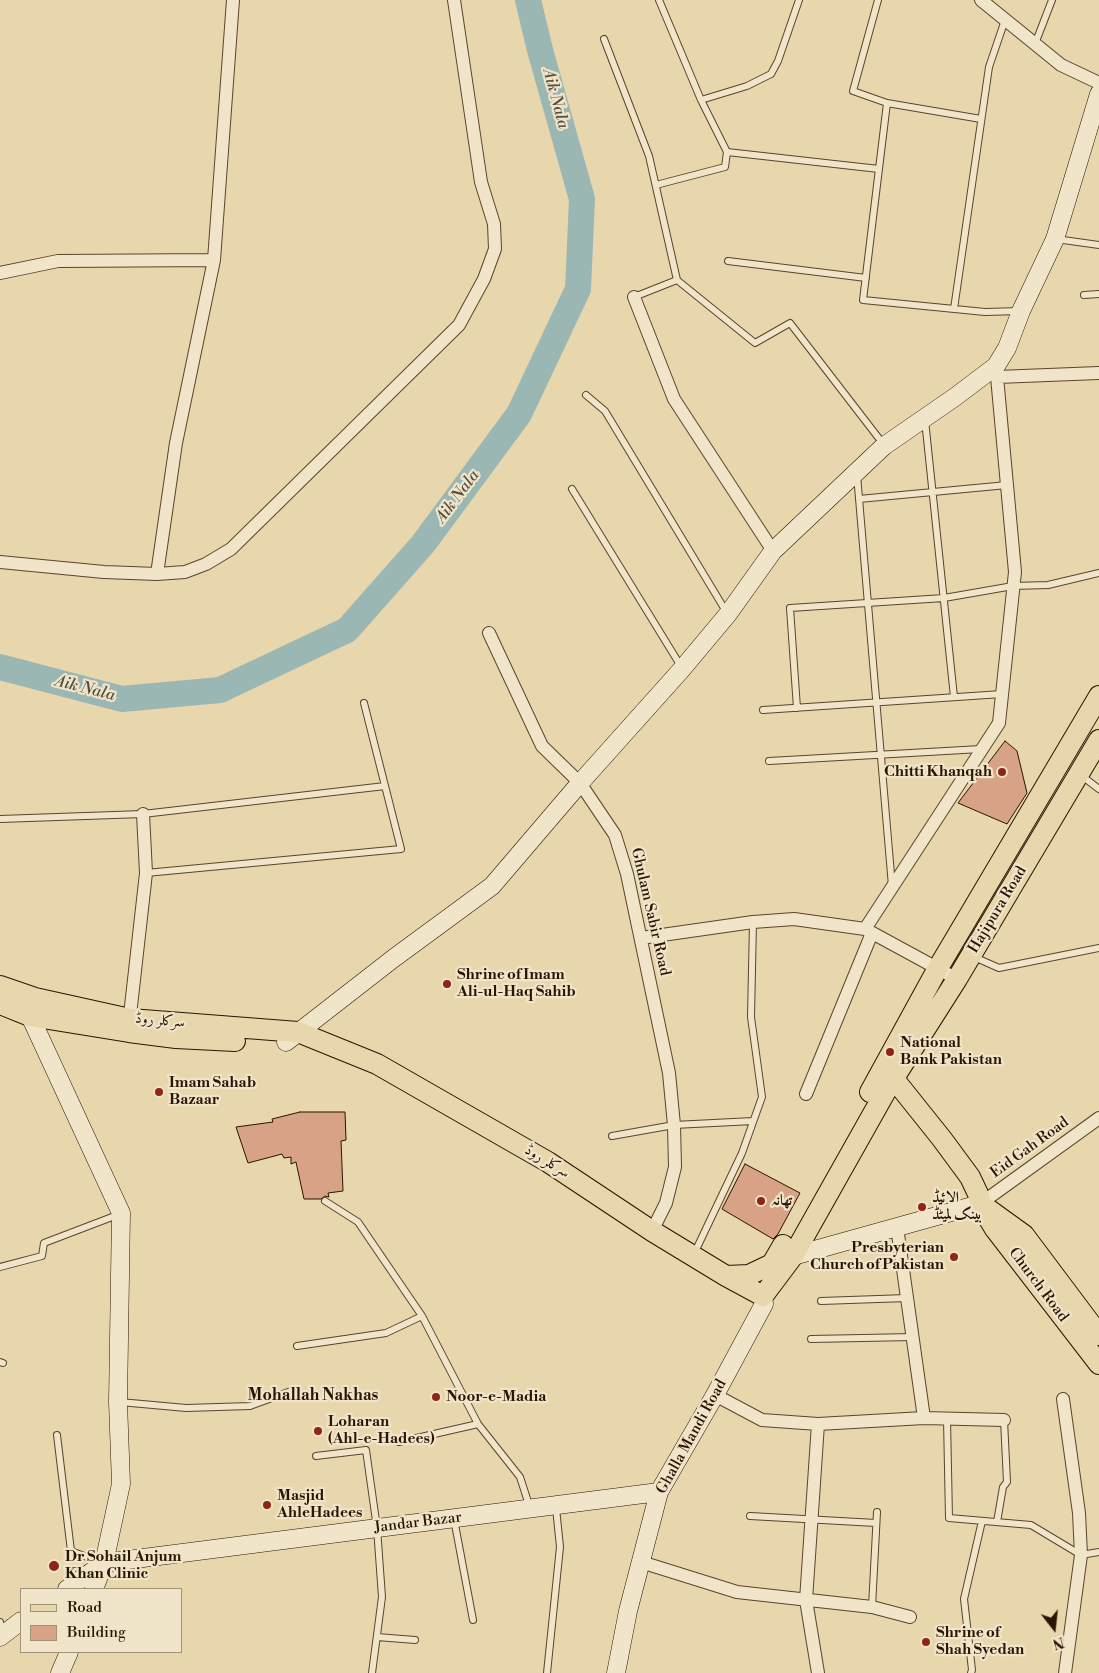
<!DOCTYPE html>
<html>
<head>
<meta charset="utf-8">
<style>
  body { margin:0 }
  #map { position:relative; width:1099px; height:1673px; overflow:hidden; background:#e8d6ac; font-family:"Libre Bodoni",serif }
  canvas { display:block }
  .legend { position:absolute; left:20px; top:1588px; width:162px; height:65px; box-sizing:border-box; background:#f0e4c9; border:1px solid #a09179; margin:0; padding:6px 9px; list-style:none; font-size:15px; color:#291502 }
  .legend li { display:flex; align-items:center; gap:10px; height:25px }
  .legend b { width:25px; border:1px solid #a09179 }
  .north { position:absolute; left:1029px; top:1603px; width:50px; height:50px; -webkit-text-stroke:4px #f0e4c9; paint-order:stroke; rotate:164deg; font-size:14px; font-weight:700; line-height:20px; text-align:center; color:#291502 }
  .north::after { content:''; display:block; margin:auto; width:18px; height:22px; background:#291502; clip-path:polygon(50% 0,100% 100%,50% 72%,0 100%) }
</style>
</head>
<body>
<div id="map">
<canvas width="1099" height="1673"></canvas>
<ul class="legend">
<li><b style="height:6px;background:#e8d6ac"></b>Road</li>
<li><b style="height:14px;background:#d8a286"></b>Building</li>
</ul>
<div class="north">N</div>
</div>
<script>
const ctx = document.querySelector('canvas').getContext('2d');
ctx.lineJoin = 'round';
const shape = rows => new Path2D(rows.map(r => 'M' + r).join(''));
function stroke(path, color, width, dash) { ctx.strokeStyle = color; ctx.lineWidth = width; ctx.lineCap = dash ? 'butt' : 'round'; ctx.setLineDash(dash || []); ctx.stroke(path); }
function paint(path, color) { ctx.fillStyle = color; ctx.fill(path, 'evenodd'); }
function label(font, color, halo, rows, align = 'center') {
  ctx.font = font + ' "Libre Bodoni",Amiri,serif'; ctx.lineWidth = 4.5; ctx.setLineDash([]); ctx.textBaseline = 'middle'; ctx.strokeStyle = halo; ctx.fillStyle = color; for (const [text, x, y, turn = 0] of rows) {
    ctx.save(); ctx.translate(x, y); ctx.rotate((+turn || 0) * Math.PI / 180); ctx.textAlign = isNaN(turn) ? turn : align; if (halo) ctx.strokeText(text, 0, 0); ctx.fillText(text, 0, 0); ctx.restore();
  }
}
stroke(shape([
  [0,667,122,699,220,690,347,630,423,544,519,414,578,289,582,199,540,50,528,0]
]), '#9bb7b4', 26);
const building = shape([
  [1005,741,1017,751,1027,793,1007,824,958,803,1005,741],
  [300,1112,345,1112,346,1140,341,1141,343,1191,328,1193,329,1197,325,1196,321,1199,304,1199,296,1162,291,1164,291,1157,284,1158,282,1154,248,1163,236,1127,273,1122,272,1119,300,1112],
  [745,1164,800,1193,778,1234,773,1239,722,1209,745,1164]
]);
paint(building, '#d8a286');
stroke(building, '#291502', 1);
const lane = shape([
  [659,0,701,100,727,152],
  [878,0,853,91,887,103,863,300,985,312,1020,311],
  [604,39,649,156,677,280,755,343,790,323,884,445],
  [1035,44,1052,0],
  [701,100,747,86,771,74,778,61,799,0],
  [887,103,981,119],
  [656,185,725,167,727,152,879,169],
  [1056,239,1099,245],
  [728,261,866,278],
  [1084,295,1099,294],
  [634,297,677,280],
  [954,309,989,67,1005,20],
  [586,395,605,411,727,613],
  [925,420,954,697],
  [857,475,892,886],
  [572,489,682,668],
  [859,499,1007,485],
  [797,708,790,608,944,598,1013,586,1048,585,1099,573],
  [763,710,1002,694],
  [769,761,981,749],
  [1082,776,1099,789],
  [0,819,143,814,385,786],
  [146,873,401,849,364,703],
  [974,957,999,968,1099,948],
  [612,1136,674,1125,753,1121],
  [325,1201,358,1222,422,1316,478,1424,520,1477,530,1508],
  [694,1254,742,1153,762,1097,751,1017,753,922],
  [0,1267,42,1256,44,1243,120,1214],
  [821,1301,907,1298],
  [811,1339,913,1337],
  [297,1346,386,1333,422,1316],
  [0,1362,3,1363],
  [120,1402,186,1408,250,1406,291,1391],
  [947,1419,949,1518,1031,1525,1081,1555,1099,1552],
  [57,1435,71,1551,100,1562],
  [399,1442,478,1424],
  [316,1456,366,1450,377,1528,382,1597,372,1673],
  [750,1516,876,1523],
  [454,1519,473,1620],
  [997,1522,1003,1487,1007,1482,1004,1420],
  [872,1607,877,1512],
  [0,1622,3,1633],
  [377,1637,415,1640],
  [547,1673,560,1547,556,1508],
  [971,1673,972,1670,964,1599,982,1521]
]);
const street = shape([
  [981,0,1061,65,1099,83],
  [0,273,58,261,214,260],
  [634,297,674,399,773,551],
  [997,377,1099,373],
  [0,562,104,572,157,574,185,572,206,564,231,549,459,325,484,279,495,249,494,224,481,182,454,0],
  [157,574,176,443,214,260,233,0],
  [489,633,542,746,580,783,615,835,627,874,669,1073,674,1125,675,1167,666,1203,652,1231],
  [865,929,999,723,1015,572,996,366],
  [641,938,753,922,794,919,865,929,957,979],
  [129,1024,146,873,143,814],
  [806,1094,872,933],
  [980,1204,1099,1118],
  [897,1227,924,1418],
  [715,1395,762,1420,818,1424,924,1418,1004,1420],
  [1063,1399,1079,1513,1081,1555,1065,1673],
  [818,1424,806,1600,818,1673],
  [641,1562,737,1592,872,1607,910,1617]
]);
const secondary = shape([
  [30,1016,121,1213,118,1402,121,1484,104,1563,94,1589],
  [286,1042,394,958,492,886,580,783,682,669,728,614,773,551,884,446,955,397,996,366,1007,348,1021,311,1055,239,1099,94],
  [793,1256,980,1204],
  [67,1589,104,1563,659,1492],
  [0,1637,21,1621],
  [60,1673,69,1652],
  [616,1673,628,1611,659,1492,715,1395,764,1304,763,1296]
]);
const primary = shape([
  [0,986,35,998,130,1019,298,1032,377,1064,548,1162,652,1231,726,1276,763,1296,793,1256,887,1089,957,979,1099,740],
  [0,1004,30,1016,129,1032,176,1038,235,1041],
  [886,1069,942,1139,970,1177,979,1196,980,1204,995,1229,1099,1364],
  [870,1092,938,968,1099,696],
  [988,1209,1024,1235,1099,1335],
  [726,1276,749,1275,772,1264,783,1245]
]);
stroke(lane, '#59452c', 8);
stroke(street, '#59452c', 14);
stroke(secondary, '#291502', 19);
stroke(primary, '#291502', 22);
stroke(lane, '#f0e4c9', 6);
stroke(street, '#f0e4c9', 12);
stroke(secondary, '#f0e4c9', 18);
stroke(primary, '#e8d6ac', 20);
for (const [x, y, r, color] of [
  [1002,772,5,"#8f2418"],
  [447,984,5,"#8f2418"],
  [890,1052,5,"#8f2418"],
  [159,1092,5,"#8f2418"],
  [761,1201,5,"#8f2418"],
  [922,1207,5,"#8f2418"],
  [954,1257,5,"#8f2418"],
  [436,1397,5,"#8f2418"],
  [318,1431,5,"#8f2418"],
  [267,1505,5,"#8f2418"],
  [54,1566,6,"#8f2418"],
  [926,1642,5,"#8f2418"]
]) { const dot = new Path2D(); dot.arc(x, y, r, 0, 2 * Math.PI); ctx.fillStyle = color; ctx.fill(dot); stroke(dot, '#f0e4c9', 2); }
label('bold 15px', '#291502', '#f0e4c9', [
  ["Chitti Khanqah",992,772,"right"],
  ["Shrine of Imam",457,975],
  ["Ali-ul-Haq Sahib",457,992],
  ["National",900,1043],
  ["Bank Pakistan",900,1060],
  ["Imam Sahab",169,1083],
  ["Bazaar",169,1100],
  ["الائیڈ",932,1198],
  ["بینک لمیٹڈ",932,1215],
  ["تھانہ",771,1201],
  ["Presbyterian",944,1248,"right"],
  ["Church of Pakistan",944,1265,"right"],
  ["Noor-e-Madia",446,1397],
  ["Loharan",328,1422],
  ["(Ahl-e-Hadees)",328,1439],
  ["Masjid",277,1496],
  ["AhleHadees",277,1513],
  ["Dr Sohail Anjum",65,1557],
  ["Khan Clinic",65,1574],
  ["Shrine of",936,1633],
  ["Shah Syedan",936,1650]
], 'left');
label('15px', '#291502', '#f0e4c9', [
  ["Hajipura Road",998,910,-59],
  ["Ghulam Sabir Road",650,912,77],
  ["سرکلر روڈ",160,1021,5],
  ["Eid Gah Road",1030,1148,-36],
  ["سرکلر روڈ",547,1162,31],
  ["Church Road",1038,1285,53],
  ["Ghalla Mandi Road",692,1437,-61],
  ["Jandar Bazar",418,1523,-7]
]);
label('italic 16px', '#514e40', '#f0e4c9', [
  ["Aik Nala",555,99,75],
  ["Aik Nala",458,497,-53],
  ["Aik Nala",85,689,14]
]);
label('bold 16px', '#291502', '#f0e4c9', [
  ["Mohallah Nakhas",313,1396]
]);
</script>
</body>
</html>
